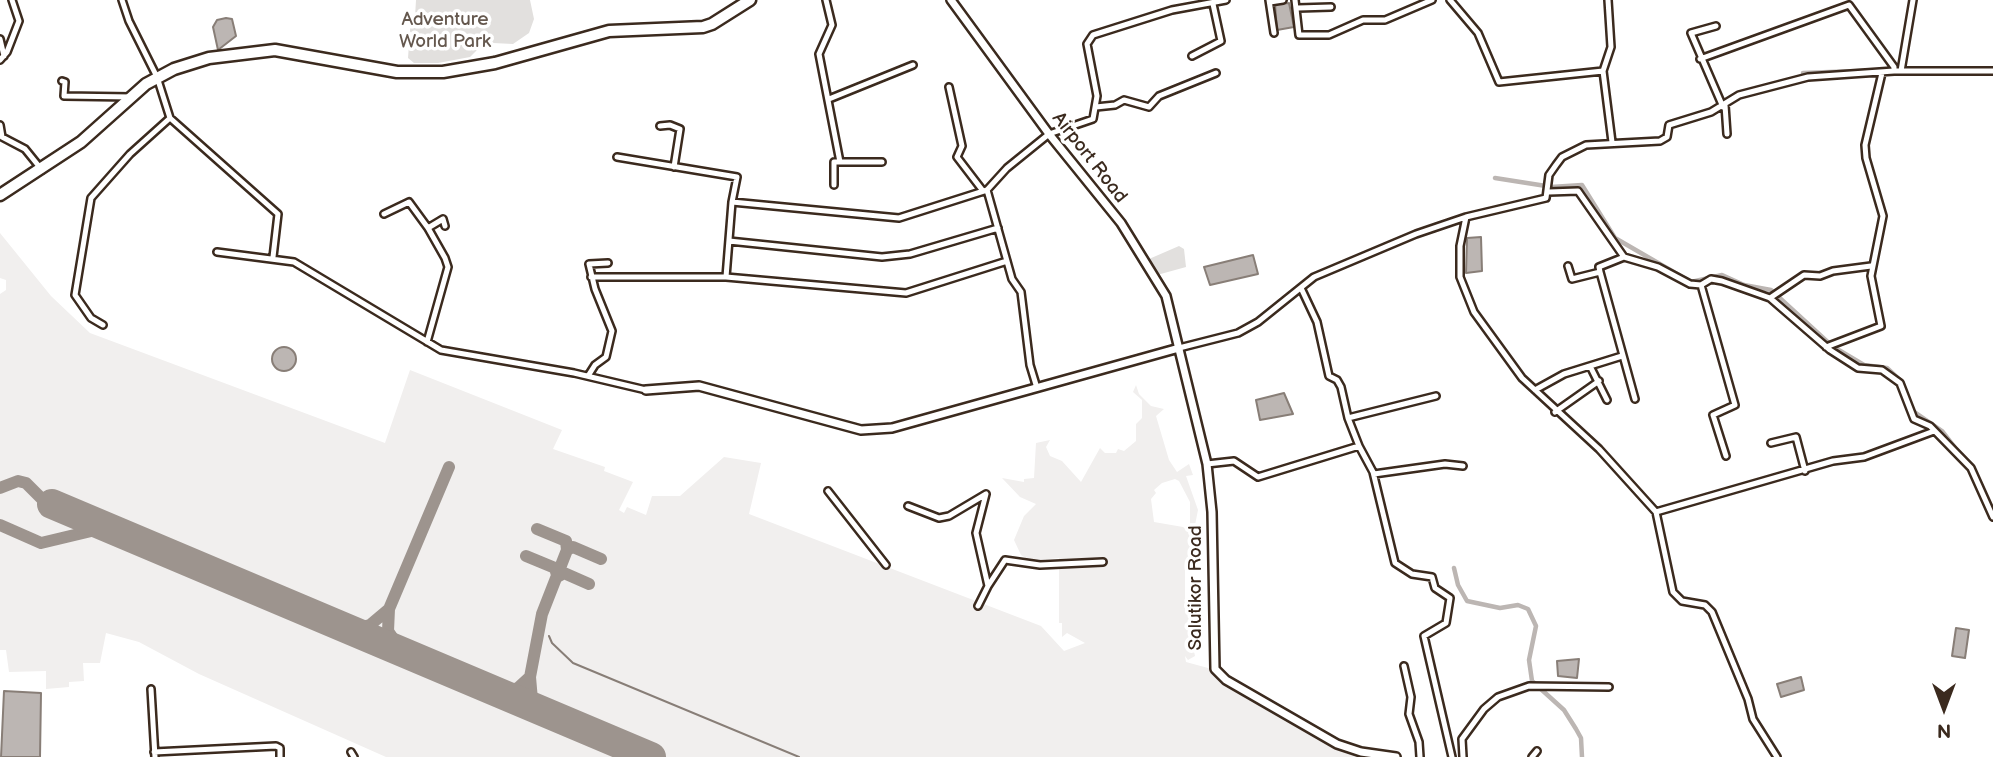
<!DOCTYPE html>
<html>
<head>
<meta charset="utf-8">
<style>
  body { margin:0 }
  #map { position:relative; width:1993px; height:757px; overflow:hidden; background:#fff; font-family:"Balsamiq Sans",sans-serif }
  canvas { display:block }
  .north { position:absolute; left:1909px; top:673px; width:70px; height:70px; -webkit-text-stroke:5px #fff; paint-order:stroke; rotate:180deg; font-size:19px; font-weight:700; line-height:28px; text-align:center; color:#3b2a1e }
  .north::after { content:''; display:block; margin:auto; width:24px; height:32px; background:#3b2a1e; clip-path:polygon(50% 0,100% 100%,50% 72%,0 100%) }
</style>
</head>
<body>
<div id="map">
<canvas width="1993" height="757"></canvas>
<div class="north">N</div>
</div>
<script>
const ctx = document.querySelector('canvas').getContext('2d');
ctx.lineJoin = 'round';
function paint(path, color) { ctx.fillStyle = color; ctx.fill(path, 'evenodd'); }
const shape = rows => new Path2D(rows.map(r => 'M' + r).join(''));
function stroke(path, color, width, dash) { ctx.strokeStyle = color; ctx.lineWidth = width; ctx.lineCap = dash ? 'butt' : 'round'; ctx.setLineDash(dash || []); ctx.stroke(path); }
function label(font, color, halo, rows, align = 'center') {
  ctx.font = font + ' "Balsamiq Sans",sans-serif'; ctx.lineWidth = 7; ctx.setLineDash([]); ctx.textBaseline = 'middle'; ctx.strokeStyle = halo; ctx.fillStyle = color; for (const [text, x, y, turn = 0] of rows) {
    ctx.save(); ctx.translate(x, y); ctx.rotate((+turn || 0) * Math.PI / 180); ctx.textAlign = isNaN(turn) ? turn : align; if (halo) ctx.strokeText(text, 0, 0); ctx.fillText(text, 0, 0); ctx.restore();
  }
}
paint(shape([
  [0,233,51,296,90,333,385,443,410,370,562,430,553,449,605,467,604,471,633,482,619,510,624,513,627,507,646,515,652,496,680,496,724,457,761,463,749,514,1041,626,1064,651,1085,643,1067,633,1062,637,1062,623,1059,623,1059,558,1031,561,1021,555,1014,540,1024,516,1036,504,1020,497,1002,478,1024,482,1024,479,1034,478,1036,443,1050,440,1046,447,1050,456,1062,461,1081,482,1100,448,1105,453,1116,453,1118,449,1124,451,1136,441,1136,424,1142,418,1142,400,1133,392,1136,385,1139,394,1151,406,1164,409,1156,416,1169,460,1177,472,1189,464,1193,475,1186,476,1198,510,1194,530,1190,525,1190,502,1179,481,1175,479,1162,483,1154,490,1156,493,1151,499,1154,522,1183,527,1191,533,1194,567,1185,570,1185,609,1193,620,1189,627,1195,656,1188,660,1185,656,1186,662,1208,668,1226,684,1328,742,1386,757,386,757,199,674,139,642,106,633,100,663,83,663,84,681,69,682,69,687,46,689,46,671,9,672,6,650,0,650,0,294,6,290,6,280,0,278]
]), '#f1efee');
paint(shape([
  [416,0,530,0,534,19,529,33,513,44,493,43,480,47,470,57,438,63,414,63,408,58,411,17,415,17],
  [1179,246,1184,249,1186,267,1157,275,1149,259]
]), '#e2e0de');
const water = shape([
  [1289,3,1294,27,1277,30,1275,4,1289,3],
  [226,18,232,19,236,36,218,50,213,27,217,20,226,18],
  [1481,237,1482,271,1466,273,1467,238,1481,237],
  [1253,255,1258,274,1210,285,1204,267,1253,255],
  '272 359a12 12 0 1 1 24 0a12 12 0 1 1-24 0Z',
  [1284,393,1293,414,1260,420,1256,400,1284,393],
  [1956,628,1969,630,1965,658,1952,656,1956,628],
  [1579,659,1577,678,1558,676,1557,661,1579,659],
  [1801,677,1804,690,1781,697,1777,684,1801,677],
  [4,691,41,693,40,757,1,757,4,691]
]);
paint(water, '#bcb6b3');
stroke(water, '#887e77', 2);
stroke(shape([
  [549,636,552,643,573,663,799,757]
]), '#887e77', 2);
stroke(shape([
  [1803,73,1883,70],
  [1495,178,1546,186],
  [1551,187,1582,185,1615,238,1691,282,1722,275,1744,285,1771,290,1832,346,1864,365,1887,368,1902,382,1913,411,1942,431,1959,453],
  [1454,568,1458,585,1467,601,1500,608,1518,605,1528,609,1536,626,1529,660,1532,681,1564,710,1576,729,1581,738,1582,757]
]), '#bcb6b3', 4.5);
stroke(shape([
  [0,488,18,481,26,483,42,499,52,504],
  [0,525,41,543,108,527],
  [537,529,566,541,567,550,573,547,601,559],
  [526,556,555,568,557,575],
  [557,577,564,573,589,584],
  [389,609,449,467],
  [341,626,357,628,370,625,389,609,388,631,402,652],
  [498,693,518,688,530,677],
  [542,711,532,700,530,677,542,614,567,550]
]), '#9d948e', 12);
stroke(shape([
  [52,504,651,757]
]), '#9d948e', 30);
const street = shape([
  [122,0,129,21,157,77,170,118,278,214,273,257],
  [826,0,832,25,819,54,840,162,834,162,834,185],
  [1269,0,1274,33],
  [1295,0,1299,35,1329,35,1363,20,1385,20,1432,0],
  [1450,0,1478,33,1499,82,1603,71,1611,47,1608,0],
  [1270,2,1283,0],
  [1298,8,1331,7],
  [1716,26,1691,33,1723,107],
  [0,39,4,56],
  [1192,56,1221,41,1213,4],
  [1700,59,1849,5,1894,67,1894,71],
  [0,60,7,52,19,21,12,0],
  [1603,71,1612,142],
  [1901,71,1913,0],
  [62,81,65,82,64,96,132,97],
  [949,87,962,146,957,157,983,191],
  [829,99,913,65],
  [1725,105,1727,134],
  [1096,107,1115,105,1124,100,1149,107,1159,96,1216,73],
  [0,125,2,137,25,149,42,170],
  [660,126,670,125,680,129,674,167],
  [617,157,737,177,732,202,726,277],
  [840,162,882,162],
  [987,190,1012,279,1021,292,1030,365,1037,388],
  [1549,192,1578,191,1624,257],
  [732,202,899,218,987,190,1007,168,1049,134,1093,119,1097,96,1087,44,1093,35,1172,10,1226,0],
  [384,214,409,202,428,228,445,258,448,267,427,342],
  [1466,217,1460,246,1460,277,1474,312,1522,378,1599,449,1656,512,1673,592,1682,601,1705,605,1712,612,1748,699,1753,719,1777,757],
  [428,228,443,219,445,226],
  [729,241,882,257,910,254,998,228],
  [217,252,294,262,441,350,574,373,646,390],
  [1568,266,1572,279,1600,272,1599,267,1624,257,1658,267,1690,284,1701,285,1711,279,1722,281,1770,298,1830,350,1858,368,1882,370,1900,383,1914,419,1930,426,1971,468,1993,517],
  [1600,272,1635,399],
  [591,277,726,277,906,293,1007,261],
  [1701,285,1735,405,1713,415,1726,456],
  [1770,298,1804,275,1820,276,1833,271,1871,266],
  [103,325,91,318,75,295,91,198,130,154,170,118],
  [1826,347,1881,326,1871,276,1883,216,1866,158,1865,145,1882,73],
  [1179,348,1238,333,1258,322,1314,277,1416,234,1466,217,1546,198,1549,175,1556,165,1562,157,1586,145,1660,141,1667,137,1669,125,1711,112,1739,95,1808,77,1894,71,1993,71],
  [1590,366,1607,400],
  [588,376,595,365,606,357,612,331,595,289,589,264,608,263],
  [1535,390,1564,374,1622,356],
  [1555,412,1599,381],
  [1348,418,1436,396],
  [1771,443,1796,437,1805,471],
  [1359,446,1373,472,1395,563,1412,574,1432,577,1435,588,1450,598,1446,623,1424,636,1452,757],
  [1207,464,1234,461,1258,477,1359,446,1348,418,1341,387,1337,380,1329,376,1317,322,1301,288],
  [1374,474,1445,464,1463,466],
  [828,491,886,565],
  [908,506,939,518,949,516,986,494,976,533,988,586,978,606],
  [1656,512,1833,461,1864,457,1934,431],
  [988,586,1005,560,1040,565,1103,562],
  [1404,666,1411,697,1409,714,1419,742,1420,757],
  [151,689,155,757],
  [154,752,276,746,280,748,280,757],
  [351,752,354,757],
  [1463,757,1462,739,1484,709,1498,697,1529,686,1609,687],
  [1532,757,1537,751]
]);
const secondary = shape([
  [951,0,1049,134,1121,223,1166,296,1207,464,1212,512,1215,669,1226,680,1337,744,1361,752,1396,757],
  [646,390,699,386,861,430,892,428,1179,348]
]);
const highway = shape([
  [0,195,81,142,146,84,174,69,209,58,275,50,397,72,443,72,495,63,609,31,703,27,712,24,750,0]
]);
stroke(street, '#3b2a1e', 10);
stroke(secondary, '#3b2a1e', 12);
stroke(highway, '#3b2a1e', 15);
stroke(street, '#fff', 5);
stroke(secondary, '#fff', 7);
stroke(highway, '#fff', 10);
label('19px', '#65584e', '#fff', [
  ["Adventure",445,20],
  ["World Park",445,42]
]);
label('19px', '#3b2a1e', '#fff', [
  ["Airport Road",1089,158,52],
  ["Salutikor Road",1196,588,-90]
]);
</script>
</body>
</html>
